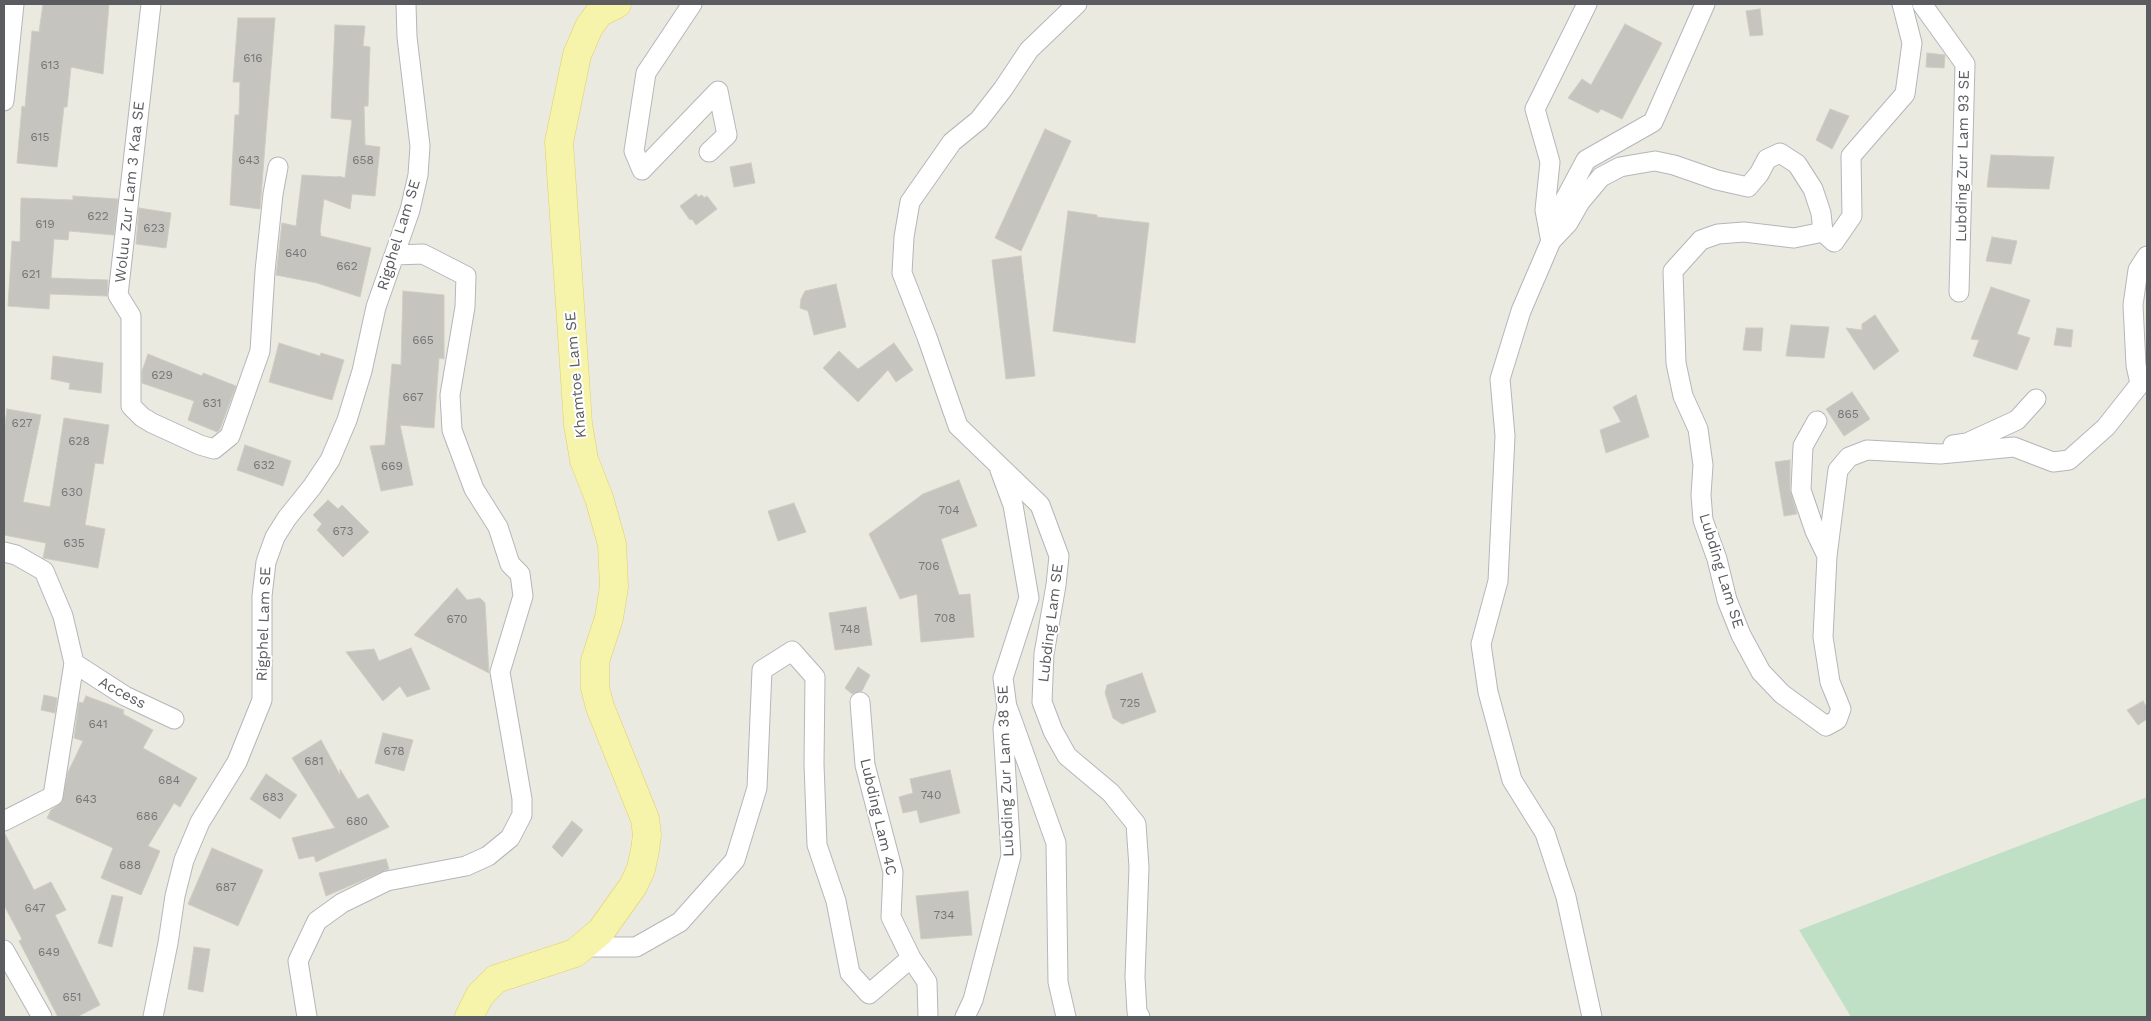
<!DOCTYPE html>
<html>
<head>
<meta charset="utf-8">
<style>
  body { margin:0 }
  #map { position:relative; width:2151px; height:1021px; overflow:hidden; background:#ebeae1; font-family:"Work Sans",sans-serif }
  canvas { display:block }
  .frame { position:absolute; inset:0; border:5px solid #5a5c60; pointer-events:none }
</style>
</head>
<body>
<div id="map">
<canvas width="2151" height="1021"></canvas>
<div class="frame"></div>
</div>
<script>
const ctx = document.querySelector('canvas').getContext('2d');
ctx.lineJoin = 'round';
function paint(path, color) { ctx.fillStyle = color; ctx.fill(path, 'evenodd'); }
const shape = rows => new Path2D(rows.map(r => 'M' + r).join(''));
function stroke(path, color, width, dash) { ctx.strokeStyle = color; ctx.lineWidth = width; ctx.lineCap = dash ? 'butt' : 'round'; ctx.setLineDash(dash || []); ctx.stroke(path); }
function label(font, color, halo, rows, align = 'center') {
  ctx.font = font + ' "Work Sans",sans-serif'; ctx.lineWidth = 4; ctx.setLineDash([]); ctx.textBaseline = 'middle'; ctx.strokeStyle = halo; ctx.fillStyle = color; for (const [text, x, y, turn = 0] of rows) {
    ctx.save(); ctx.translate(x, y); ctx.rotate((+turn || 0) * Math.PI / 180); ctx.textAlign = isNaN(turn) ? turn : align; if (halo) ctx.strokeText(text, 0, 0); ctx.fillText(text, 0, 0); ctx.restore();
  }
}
paint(shape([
  [2147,797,2147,1017,1851,1017,1799,930]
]), '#bfe0c4');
const building = shape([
  [43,4,109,4,103,74,71,67,67,107,64,107,57,167,17,163,22,106,25,107,32,31,39,32,43,4],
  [1760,9,1763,35,1750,36,1746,11,1760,9],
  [238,18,275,18,260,209,230,205,235,115,239,115,240,82,233,82,238,18],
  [1625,24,1662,43,1622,119,1601,109,1598,113,1568,98,1582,79,1591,85,1625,24],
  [335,25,365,26,363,46,370,47,368,106,364,106,365,145,380,147,375,196,352,194,350,209,324,199,320,231,321,236,371,248,360,297,317,283,276,275,282,223,296,226,302,175,338,177,338,176,345,178,352,120,331,118,335,25],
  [1927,53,1945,55,1944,68,1926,67,1927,53],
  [1830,109,1849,116,1832,149,1816,140,1830,109],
  [1045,129,1071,141,1021,251,995,238,1045,129],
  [1991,155,2054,157,2049,189,1987,187,1991,155],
  [751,163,755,183,734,187,730,167,751,163],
  [696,194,698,197,702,195,704,198,707,196,717,209,696,225,692,219,690,220,680,206,696,194],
  [73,196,118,199,114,235,69,231,68,240,54,239,51,278,108,280,107,296,50,294,49,309,8,306,12,241,20,242,21,198,73,200,73,196],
  [139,208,171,213,166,248,136,244,139,208],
  [1068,211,1097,215,1097,217,1149,223,1135,343,1053,331,1068,211],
  [1992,237,2017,241,2011,264,1986,261,1992,237],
  [1021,256,1035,376,1006,379,992,260,1021,256],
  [836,284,846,327,814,335,808,311,800,308,801,299,805,291,836,284],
  [1991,287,2030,300,2017,334,2030,338,2017,370,1973,356,1979,340,1971,339,1991,287],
  [403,291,444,295,444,359,439,358,434,428,400,425,413,485,381,491,370,446,385,445,392,364,401,365,403,291],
  [1875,315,1899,351,1874,370,1846,328,1862,330,1862,324,1875,315],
  [1791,325,1829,327,1824,358,1786,356,1791,325],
  [1746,328,1763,328,1761,351,1743,350,1746,328],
  [2057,328,2073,330,2071,347,2054,345,2057,328],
  [279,343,320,356,321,353,344,360,332,400,269,382,279,343],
  [894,343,913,370,896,382,888,370,858,402,823,368,839,351,858,369,894,343],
  [148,354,202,376,203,373,236,386,220,429,217,432,188,420,194,401,142,383,142,371,148,354],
  [53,356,103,363,101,393,69,389,70,383,51,379,53,356],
  [1852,392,1870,419,1844,436,1826,409,1852,392],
  [1636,395,1649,437,1606,453,1600,430,1621,422,1613,407,1636,395],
  [7,409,41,415,23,502,50,507,64,418,109,425,103,464,95,463,85,525,105,529,98,568,43,558,46,543,4,535,4,433,7,409],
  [245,445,291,461,283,486,237,470,245,445],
  [1790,460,1790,490,1797,514,1784,516,1775,462,1790,460],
  [959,480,977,526,941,539,959,595,970,594,974,637,921,642,917,594,900,599,869,534,923,494,959,480],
  [328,500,338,509,342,505,369,532,343,557,317,530,322,524,313,515,328,500],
  [794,503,806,532,778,541,768,511,794,503],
  [457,588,467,600,480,598,485,603,489,673,414,635,457,588],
  [866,607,872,645,835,650,829,613,866,607],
  [411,648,430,689,407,697,400,686,383,701,346,652,374,649,379,661,411,648],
  [858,667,870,675,862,691,852,694,845,688,858,667],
  [1142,673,1156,712,1122,724,1113,718,1105,693,1107,685,1142,673],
  [44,695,57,698,55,713,41,710,44,695],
  [86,696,124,710,123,714,153,730,143,748,197,778,180,807,174,803,148,846,160,851,141,895,101,878,113,848,47,818,51,810,62,802,68,772,83,741,74,738,79,702,83,703,86,696],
  [2143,701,2147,708,2147,719,2138,725,2127,710,2143,701],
  [383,733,413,740,404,771,375,763,383,733],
  [321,740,340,775,340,769,358,799,368,794,389,827,316,862,314,856,299,859,292,838,335,828,292,758,321,740],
  [950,770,960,813,920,823,917,810,903,813,899,797,913,793,910,779,950,770],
  [266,774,297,795,280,819,250,799,266,774],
  [572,821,583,830,562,857,552,847,572,821],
  [4,832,34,890,51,882,66,910,55,915,100,1005,77,1017,58,1017,19,941,22,939,4,905,4,832],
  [212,848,263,870,238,926,188,904,212,848],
  [386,859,389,869,326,896,319,873,386,859],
  [968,891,972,935,921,939,916,896,968,891],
  [112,895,123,897,112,947,98,943,112,895],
  [194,947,210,949,203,992,188,989,194,947]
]);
paint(building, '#c6c4be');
stroke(building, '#cfccc0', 1);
const minor = shape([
  [151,4,118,295,131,316,131,406,142,417,152,423,200,445,214,449,230,436,260,351,265,271,273,194,278,167],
  [692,4,646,73,634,151,642,170,718,91,727,135,709,152],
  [1077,4,1029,50,1003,89,979,120,952,142,910,202,904,237,902,273,927,337,958,426,1040,505,1059,556,1056,585,1044,654,1042,702,1053,731,1067,756,1111,793,1136,824,1139,867,1135,977,1137,1012,1140,1017],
  [1922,4,1965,64,1959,292],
  [4,101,14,4],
  [1554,230,1562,205,1586,160,1653,122,1705,4],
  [1823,232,1834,242,1852,216,1851,156,1905,94,1912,43,1902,4],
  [1550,237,1545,210,1550,162,1535,109,1587,4],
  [1817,421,1803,446,1801,490,1815,531,1827,556],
  [1953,445,1967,443,2017,420,2036,399],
  [4,552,16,555,44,571,63,616,74,663,53,796,4,821],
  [74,663,125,696,174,719],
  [860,702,865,765,893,872,891,917,911,958],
  [1008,709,1056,843,1058,982,1066,1017],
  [582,947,636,947,680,922,735,860,757,788,762,670,792,651,815,677,814,764,817,845,836,901,850,973,869,994,911,958,927,982,928,1017],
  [4,950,42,1017],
  [153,1017,168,943,175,896,184,860,200,822,237,762,262,700,262,596,266,562,275,537,287,518,312,487,330,460,347,420,362,371,376,307,410,210,418,175,420,146,407,37,406,4],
  [307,1017,298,961,317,921,342,903,387,881,466,866,488,856,510,838,522,815,522,799,500,672,523,596,520,574,510,564,498,527,474,489,452,430,450,395,465,307,466,276,423,254,395,255],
  [965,1017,973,1000,1011,856,1003,728,1007,708,1003,678,1029,598,1013,505,1000,470],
  [1592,1017,1566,897,1545,833,1512,780,1488,692,1481,644,1498,581,1505,436,1500,379,1521,311,1551,241,1568,223,1580,202,1601,177,1620,167,1637,164,1655,161,1674,165,1717,180,1748,187,1759,174,1767,159,1780,153,1797,164,1813,189,1821,213,1823,232,1794,238,1744,232,1718,234,1701,240,1673,271,1676,363,1683,396,1698,429,1703,465,1701,495,1703,520,1717,559,1727,600,1741,635,1761,672,1782,694,1826,726,1837,720,1841,709,1830,682,1823,637,1827,556,1838,470,1849,457,1867,450,1940,454,2014,447,2053,462,2069,460,2106,427,2140,384,2136,365,2133,305,2138,270,2147,256]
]);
const primary = shape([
  [469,1017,480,995,496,979,575,953,601,931,633,886,641,869,645,850,647,835,645,819,600,707,595,688,595,661,609,618,614,587,612,544,599,498,584,460,578,424,559,142,577,55,589,27,599,13,617,4]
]);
stroke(minor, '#b4b6ba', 21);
stroke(primary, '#e2d063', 29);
stroke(minor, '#fff', 19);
stroke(primary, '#f6f4ab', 28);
label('12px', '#757678', null, [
  ["616",253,58],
  ["613",50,65],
  ["615",40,137],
  ["643",249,160],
  ["658",363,160],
  ["622",98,216],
  ["619",45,224],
  ["623",154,228],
  ["640",296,253],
  ["662",347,266],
  ["621",31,274],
  ["665",423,340],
  ["629",162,375],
  ["667",413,397],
  ["631",212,403],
  ["865",1848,414],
  ["627",22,423],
  ["628",79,441],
  ["632",264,465],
  ["669",392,466],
  ["630",72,492],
  ["704",949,510],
  ["673",343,531],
  ["635",74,543],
  ["706",929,566],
  ["708",945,618],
  ["670",457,619],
  ["748",850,629],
  ["725",1130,703],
  ["641",98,724],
  ["678",394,751],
  ["681",314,761],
  ["684",169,780],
  ["740",931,795],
  ["683",273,797],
  ["643",86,799],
  ["686",147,816],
  ["680",357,821],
  ["688",130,865],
  ["687",226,887],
  ["647",35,908],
  ["734",944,915],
  ["649",49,952],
  ["651",72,997]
]);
label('15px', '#5a5c60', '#fff', [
  ["Lubding Zur Lam 93 SE",1963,156,-89],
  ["Woluu Zur Lam 3 Kaa SE",130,192,-84],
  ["Rigphel Lam SE",399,235,-73],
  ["Khamtoe Lam SE",576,375,-95],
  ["Lubding Lam SE",1721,571,73],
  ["Lubding Lam SE",1051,623,-83],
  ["Rigphel Lam SE",264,624,-88],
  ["Access",122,693,28],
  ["Lubding Zur Lam 38 SE",1006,771,-92],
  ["Lubding Lam 4C",878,817,77]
]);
</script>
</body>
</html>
